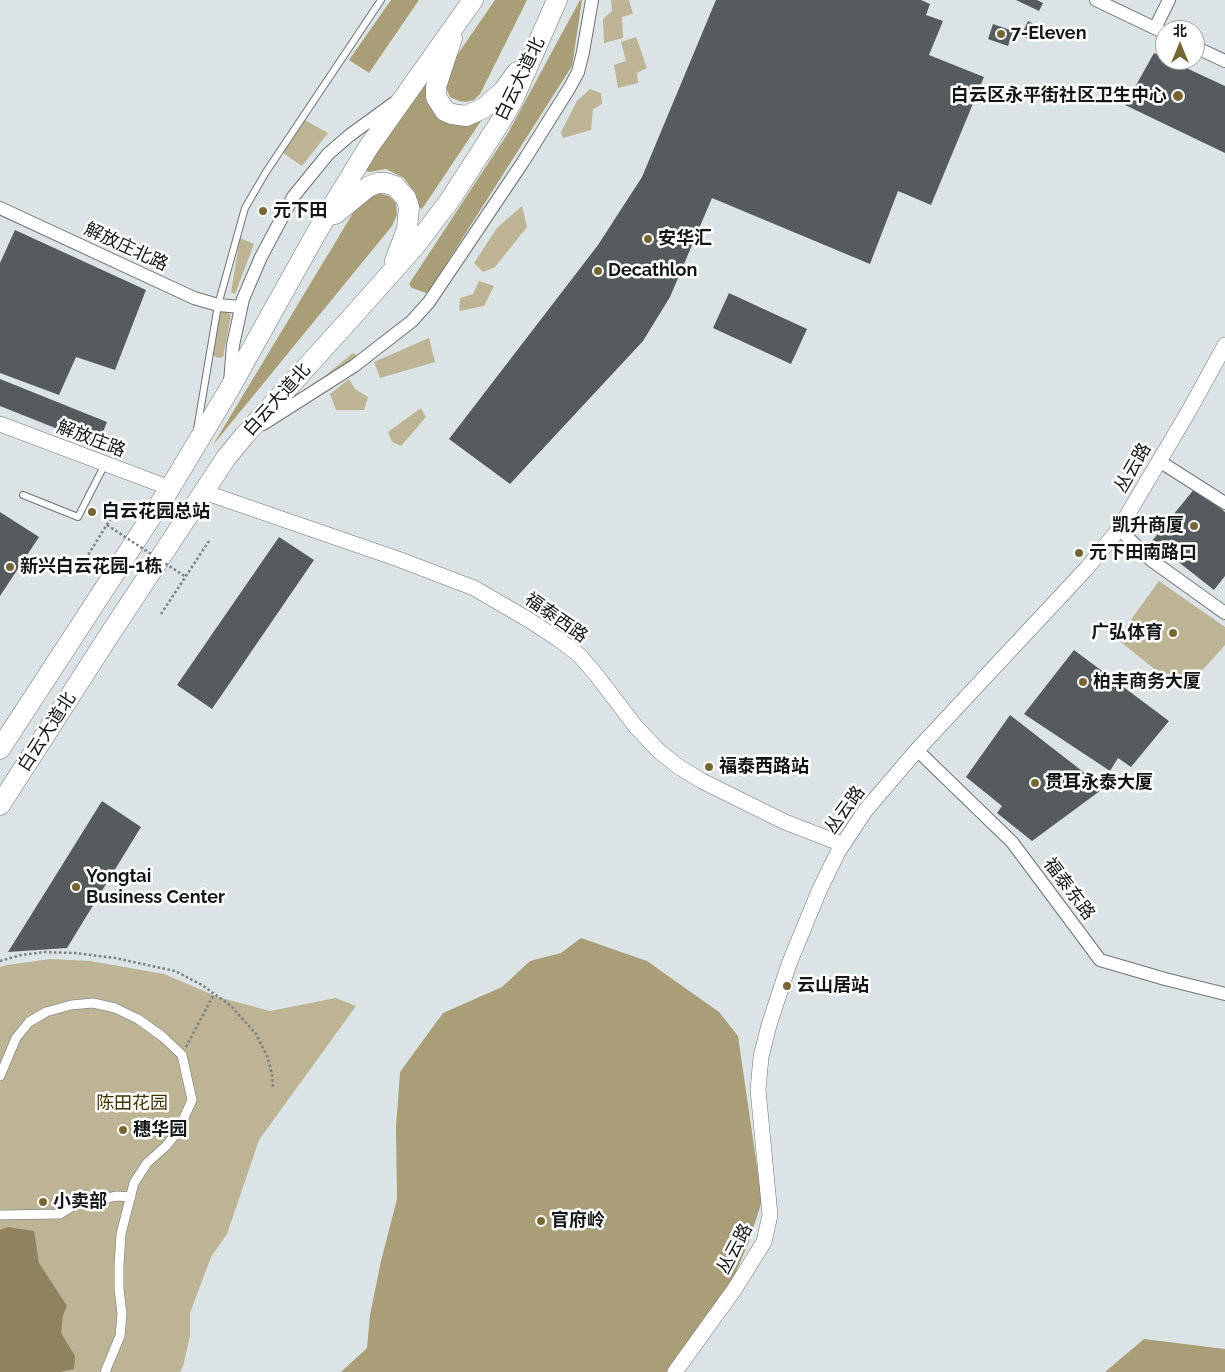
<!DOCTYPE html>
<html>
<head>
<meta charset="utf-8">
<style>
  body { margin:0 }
  #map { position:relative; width:1225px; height:1372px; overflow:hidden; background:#dce3e5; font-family:Raleway,"Noto Sans SC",sans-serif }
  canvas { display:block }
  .north { position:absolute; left:1155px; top:20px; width:50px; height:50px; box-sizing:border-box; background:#fff; border:1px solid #a1a2a2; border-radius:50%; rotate:0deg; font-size:14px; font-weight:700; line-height:20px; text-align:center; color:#141717 }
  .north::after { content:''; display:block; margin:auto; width:18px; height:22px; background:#766634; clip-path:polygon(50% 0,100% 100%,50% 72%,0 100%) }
</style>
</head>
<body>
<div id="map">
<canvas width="1225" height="1372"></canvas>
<div class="north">北</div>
</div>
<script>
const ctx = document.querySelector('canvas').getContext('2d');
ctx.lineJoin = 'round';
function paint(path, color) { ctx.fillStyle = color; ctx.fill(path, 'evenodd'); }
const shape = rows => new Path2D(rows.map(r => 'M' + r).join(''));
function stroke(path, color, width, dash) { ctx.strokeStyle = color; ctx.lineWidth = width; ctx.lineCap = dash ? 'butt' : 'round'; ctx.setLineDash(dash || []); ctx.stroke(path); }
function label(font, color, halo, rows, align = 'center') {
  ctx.font = font + ' Raleway,"Noto Sans SC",sans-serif'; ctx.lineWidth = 5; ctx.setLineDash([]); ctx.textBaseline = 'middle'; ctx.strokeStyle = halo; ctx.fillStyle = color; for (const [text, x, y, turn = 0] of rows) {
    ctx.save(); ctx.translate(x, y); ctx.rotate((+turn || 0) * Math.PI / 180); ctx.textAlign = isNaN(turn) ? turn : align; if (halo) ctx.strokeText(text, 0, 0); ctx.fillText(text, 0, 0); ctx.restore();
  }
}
paint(shape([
  [611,0,629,0,633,14,622,17,623,38,604,43,603,19,612,11],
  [636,37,647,68,637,73,638,83,618,88,614,65,626,61,621,42],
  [590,89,601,93,602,104,593,109,591,130,563,138,561,132,577,101],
  [303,119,328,133,302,166,283,153,286,143],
  [522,206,527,227,495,267,483,272,474,263,497,228],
  [240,238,254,244,235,294,231,292],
  [479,281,494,286,484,306,459,311,460,298,473,294],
  [221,310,227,311,231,316,223,357,218,358,212,355,217,317],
  [429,338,435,362,380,378,374,362],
  [353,353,358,356,304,393],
  [349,379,355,389,368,397,364,410,336,410,330,394],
  [421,408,426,417,401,446,392,442,388,432],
  [1159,581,1225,627,1225,645,1183,692,1117,639],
  [50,959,90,961,164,974,218,997,270,1011,336,998,356,1006,259,1140,227,1234,211,1257,190,1313,190,1336,183,1366,180,1372,0,1372,0,967,7,965]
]), '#bdb496');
paint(shape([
  [391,0,419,0,369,73,349,60],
  [495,0,527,0,480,94,474,100,466,102,459,101,450,97,447,90,445,76,453,61],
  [580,0,582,0,572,66,432,286,426,293,412,288,409,284,508,133],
  [426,79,430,81,427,92,483,118,422,209,419,207,415,193,404,178,386,169,369,172,365,170],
  [378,193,389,196,396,203,397,215,392,226,213,445,356,208,366,197],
  [581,938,647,961,719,1012,738,1036,762,1201,748,1244,729,1288,670,1372,341,1372,367,1348,370,1315,381,1261,397,1199,396,1127,400,1072,443,1013,502,987,530,961,561,953],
  [1144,1339,1225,1349,1225,1372,1105,1372]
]), '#aa9e78');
paint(shape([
  [8,1227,34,1231,39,1263,67,1306,63,1315,61,1333,75,1356,74,1369,60,1372,0,1372,0,1230]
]), '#8f835f');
paint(shape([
  [716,0,921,0,930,4,926,15,943,21,929,55,984,77,931,205,898,191,870,264,712,198,670,297,643,341,510,484,449,439,598,245,642,177],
  [1016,0,1037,0,1043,3,1039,11],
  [1028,21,1038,26,1031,40,1021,36],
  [993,24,1013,31,1008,46,988,39],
  [1154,53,1165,58,1165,60,1169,60,1225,86,1225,153,1125,105],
  [15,230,146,290,115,370,76,357,59,395,0,373,0,263],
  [729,293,807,329,791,364,713,328],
  [0,379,107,422,98,445,0,406],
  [1195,488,1225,512,1225,576,1214,590,1152,541],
  [0,512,39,537,0,596],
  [279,537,314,560,212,709,177,685],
  [1074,650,1169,721,1131,767,1118,758,1110,771,1024,714],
  [1010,715,1104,788,1032,841,997,813,1002,806,966,777],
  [102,801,141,827,67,948,8,952]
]), '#565c5e');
const service = shape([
  [197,430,218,305,245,208,266,172,381,0],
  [23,495,78,517,105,464]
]);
const pedestrian = shape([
  [0,1076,16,1038,29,1022,46,1012,71,1005,93,1003,115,1008,138,1019,163,1037,182,1055,192,1100,178,1131,166,1146,147,1163,134,1183,121,1234,119,1265,119,1289,122,1314,120,1336,105,1372],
  [0,1215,60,1214,73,1206,101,1199,117,1196,131,1197]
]);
const minor = shape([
  [1096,0,1165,33],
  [1155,28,1169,0],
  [1195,47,1225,61],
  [0,208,194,298,218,305,241,307],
  [230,383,233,345,243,299,261,257,293,197,328,154,350,135,394,103],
  [263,424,354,366,412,321,429,302,523,162,570,87,578,72,583,52,592,0],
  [1159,461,1225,503],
  [1119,529,1151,560,1225,613],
  [917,750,1012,842,1100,960,1165,979,1225,994]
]);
const tertiary = shape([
  [0,424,170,488],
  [204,492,398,559,474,588,529,620,558,639,579,655,594,672,636,727,660,752,679,767,702,781,785,822,842,844],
  [675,1372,734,1290,764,1242,770,1215,758,1090,761,1057,769,1025,789,964,819,891,838,852,865,811,917,750,1086,569,1119,529,1190,409,1225,345]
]);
const trunk = shape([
  [452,38,436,87,436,97,445,111,452,114,466,116,484,108,504,90,517,72],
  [335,214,368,187,377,183,386,183,395,186,406,198,409,207,407,229,395,261],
  [0,749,170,488,230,388,318,230,368,148,473,0],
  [0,805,108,637,226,458,244,436,351,318,415,246,450,200,499,124,512,102,557,0]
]);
stroke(service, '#6d7375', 8);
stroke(pedestrian, '#6d7375', 10);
stroke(minor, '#6d7375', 14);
stroke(tertiary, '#6d7375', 16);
stroke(trunk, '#6d7375', 21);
stroke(shape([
  [83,563,119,505],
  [161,614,209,541],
  [0,961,21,955,44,952,75,953,115,958,175,971,202,985,231,1006,256,1034,267,1056,272,1074,273,1088],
  [186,1047,214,994]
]), '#7b8081', 2.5, [2.5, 2.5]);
stroke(service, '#fff', 6);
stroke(pedestrian, '#fff', 9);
stroke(minor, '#fff', 12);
stroke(tertiary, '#fff', 15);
stroke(trunk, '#fff', 20);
stroke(shape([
  [107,525,186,577]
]), '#7b8081', 2.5, [2.5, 2.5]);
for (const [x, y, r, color] of [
  [1001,34,5,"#766634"],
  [1178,96,6,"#766634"],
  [263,211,5,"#766634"],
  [648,239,5,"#766634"],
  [598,271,5,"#766634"],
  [92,512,5,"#766634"],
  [1194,526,5,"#766634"],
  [1079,553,5,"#766634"],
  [10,567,5,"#766634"],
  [1173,633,5,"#766634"],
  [1083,682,5,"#766634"],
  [709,767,5,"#766634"],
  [1035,783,5,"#766634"],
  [76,887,5,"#766634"],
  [787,986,5,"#766634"],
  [123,1130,5,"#766634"],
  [43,1202,5,"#766634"],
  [541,1221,5,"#766634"]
]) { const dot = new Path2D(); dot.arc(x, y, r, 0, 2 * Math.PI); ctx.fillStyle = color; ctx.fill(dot); stroke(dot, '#fff', 2); }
label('bold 18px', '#141717', '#fff', [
  ["7-Eleven",1011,34],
  ["白云区永平街社区卫生中心",1167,96,"right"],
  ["元下田",273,211],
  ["安华汇",658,239],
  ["Decathlon",608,271],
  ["白云花园总站",102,512],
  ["凯升商厦",1184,526,"right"],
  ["元下田南路口",1089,553],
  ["新兴白云花园-1栋",20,567],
  ["广弘体育",1163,633,"right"],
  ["柏丰商务大厦",1093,682],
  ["福泰西路站",719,767],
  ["贯耳永泰大厦",1045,783],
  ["Yongtai",86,877],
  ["Business Center",86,898],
  ["云山居站",797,986],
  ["穗华园",133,1130],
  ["小卖部",53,1202],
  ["官府岭",551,1221]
], 'left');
label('18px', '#141717', '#fff', [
  ["白云大道北",520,79,-64],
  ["解放庄北路",126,247,25],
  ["白云大道北",277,400,-48],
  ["解放庄路",91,439,21],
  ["丛云路",1133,468,-60],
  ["福泰西路",556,618,35],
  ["白云大道北",47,732,-57],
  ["丛云路",845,810,-54],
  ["福泰东路",1069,889,53],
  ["丛云路",735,1249,-62]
]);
label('18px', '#403300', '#fff', [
  ["陈田花园",132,1104]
]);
</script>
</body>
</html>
